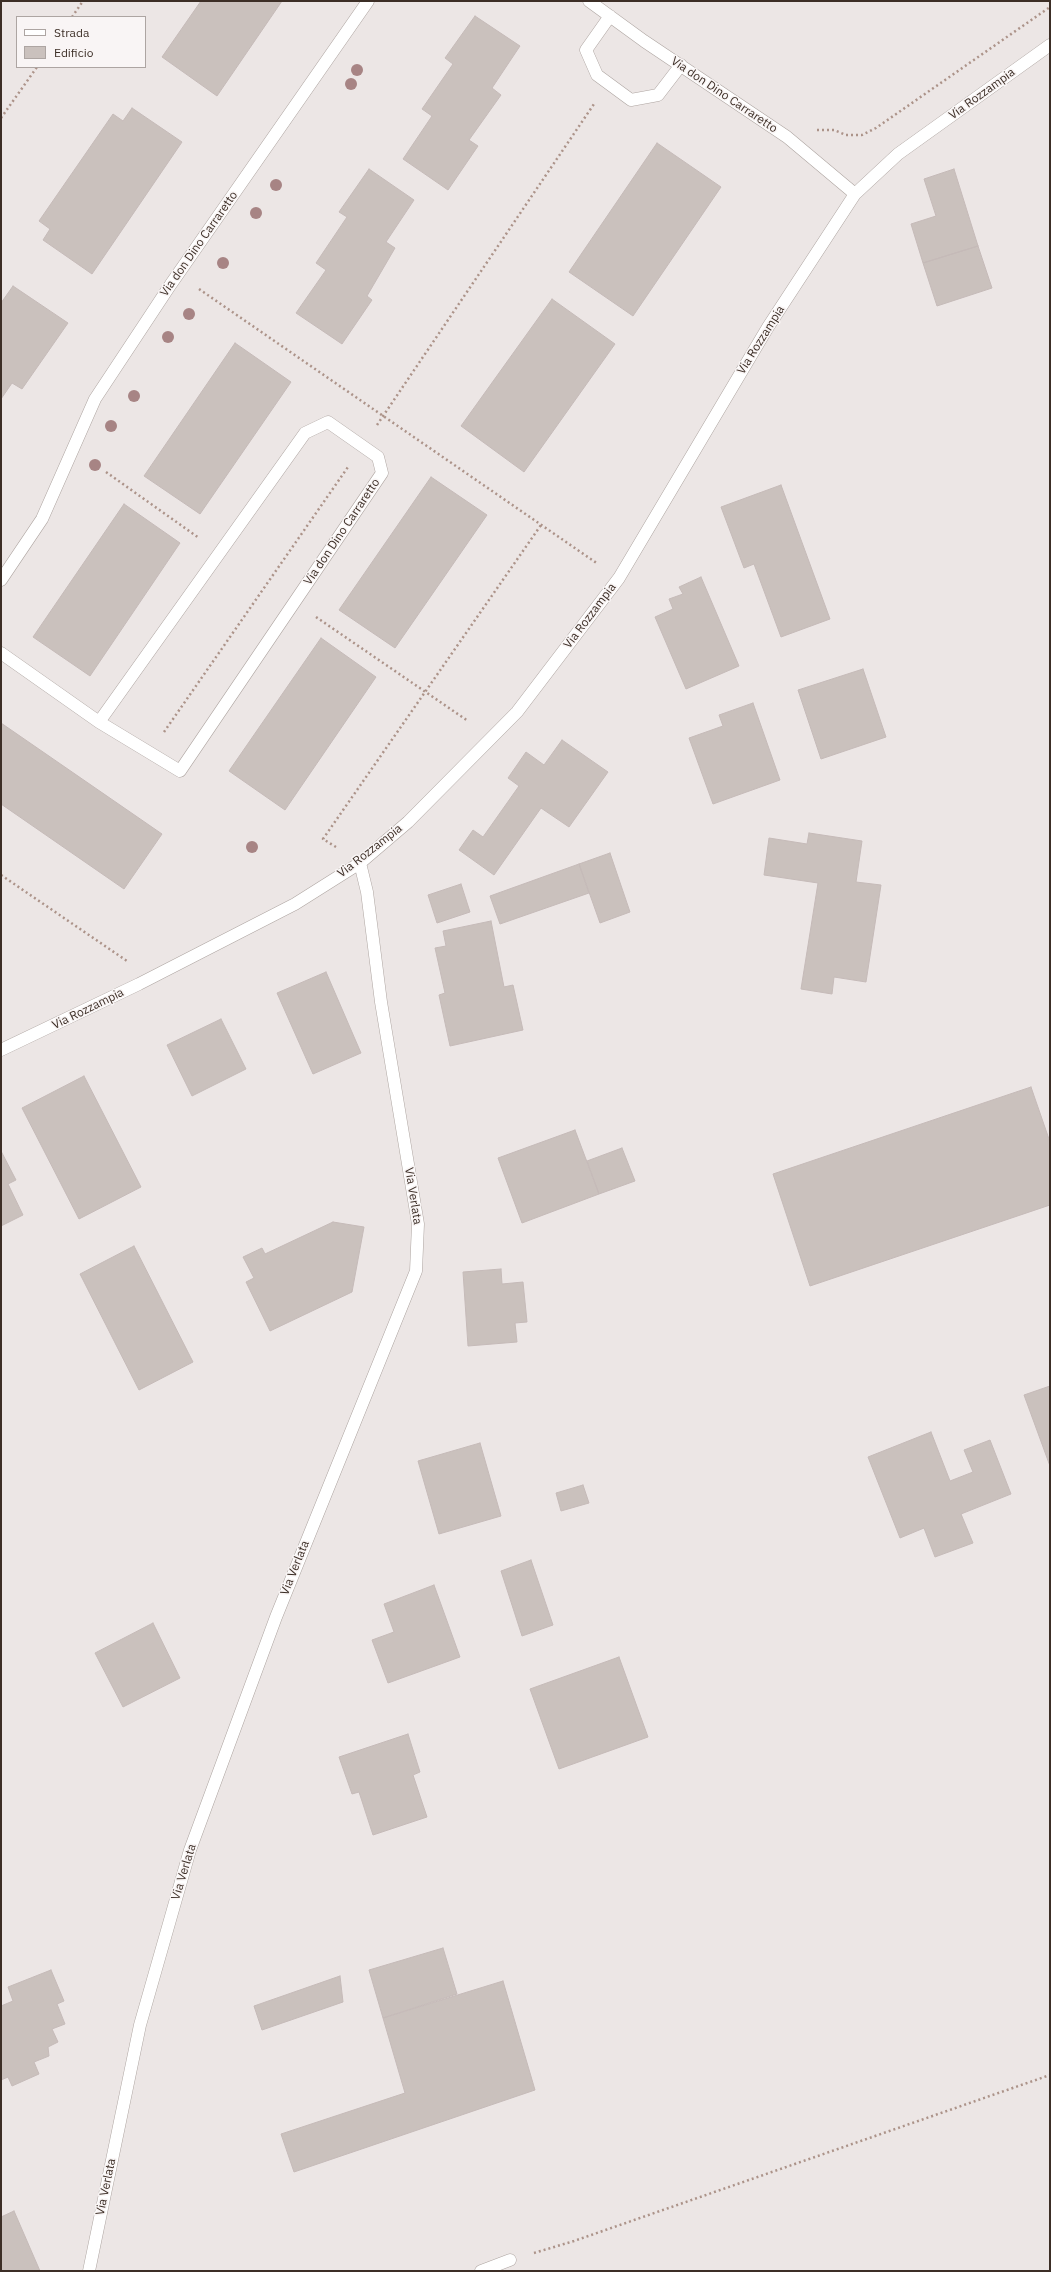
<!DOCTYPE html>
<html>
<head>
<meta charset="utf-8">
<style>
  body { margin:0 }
  #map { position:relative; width:1051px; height:2272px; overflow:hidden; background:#ece6e5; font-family:"IBM Plex Sans",sans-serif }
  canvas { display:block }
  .frame { position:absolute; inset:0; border:2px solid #3c2e26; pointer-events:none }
  .legend { position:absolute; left:16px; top:16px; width:130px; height:52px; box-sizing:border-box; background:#f9f5f5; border:1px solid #ada5a2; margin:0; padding:5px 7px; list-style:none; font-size:12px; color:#3c2e26 }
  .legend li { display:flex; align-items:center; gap:8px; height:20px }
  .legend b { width:20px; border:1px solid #ada5a2 }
</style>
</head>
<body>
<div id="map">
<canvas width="1051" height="2272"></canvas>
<div class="frame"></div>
<ul class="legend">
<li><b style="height:5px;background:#fff"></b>Strada</li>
<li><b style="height:11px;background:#cac1bd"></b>Edificio</li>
</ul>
</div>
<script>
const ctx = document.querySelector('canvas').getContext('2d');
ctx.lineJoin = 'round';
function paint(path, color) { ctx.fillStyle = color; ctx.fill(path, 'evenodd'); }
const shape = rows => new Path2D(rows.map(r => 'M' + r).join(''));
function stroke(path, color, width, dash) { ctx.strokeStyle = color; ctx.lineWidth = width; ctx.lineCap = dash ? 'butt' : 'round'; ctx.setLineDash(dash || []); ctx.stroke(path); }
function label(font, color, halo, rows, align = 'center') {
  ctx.font = font + ' "IBM Plex Sans",sans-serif'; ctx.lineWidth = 3; ctx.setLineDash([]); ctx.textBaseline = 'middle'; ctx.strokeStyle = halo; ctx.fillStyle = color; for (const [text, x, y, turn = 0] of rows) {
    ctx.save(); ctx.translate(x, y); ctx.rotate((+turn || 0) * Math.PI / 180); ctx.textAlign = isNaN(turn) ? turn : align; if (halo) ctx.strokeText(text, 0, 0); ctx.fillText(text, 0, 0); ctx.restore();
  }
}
const building = shape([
  [201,1,282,1,217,96,162,57,201,1],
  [475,16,520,46,492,88,501,95,469,140,478,146,448,190,403,159,432,116,422,109,453,64,445,58,475,16],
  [132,108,182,142,92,274,43,240,50,229,39,221,113,114,123,121,132,108],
  [657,143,721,187,633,316,569,272,657,143],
  [369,169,414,200,386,242,395,248,367,296,372,300,342,344,296,313,326,270,316,263,347,217,339,212,369,169],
  [954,169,978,246,923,263,911,224,936,216,924,179,954,169],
  [978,246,992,288,937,306,923,263,978,246],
  [13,286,68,323,22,389,12,383,1,399,1,303,13,286],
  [552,299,615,344,524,472,461,426,552,299],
  [235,343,291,382,200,514,144,476,235,343],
  [431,477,487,515,395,648,339,610,431,477],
  [781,485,830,619,781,637,754,564,744,568,721,507,781,485],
  [124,504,180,543,90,676,33,637,124,504],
  [701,577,739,666,686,689,655,617,673,609,669,599,683,594,679,587,701,577],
  [321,638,376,677,285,810,229,771,321,638],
  [863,669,886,737,821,759,798,690,863,669],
  [753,703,780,780,713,804,689,738,723,726,719,715,753,703],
  [1,723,162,834,124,889,1,804,1,723],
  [562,740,608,772,569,827,541,808,494,875,459,850,473,830,483,837,519,786,508,778,526,752,544,765,562,740],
  [809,833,862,841,856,882,881,885,866,982,834,977,832,994,801,989,818,883,764,875,769,838,807,844,809,833],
  [610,853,630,912,600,923,579,864,610,853],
  [579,864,589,893,500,924,490,896,579,864],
  [461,884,470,912,437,923,428,895,461,884],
  [491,921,504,987,513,985,523,1030,450,1046,439,995,445,993,435,948,446,946,443,931,491,921],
  [326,972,361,1053,313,1074,277,993,326,972],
  [221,1019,246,1069,192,1096,167,1045,221,1019],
  [84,1076,141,1187,79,1219,22,1108,84,1076],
  [1031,1087,1050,1142,1050,1205,810,1286,773,1174,1031,1087],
  [575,1130,599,1194,522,1223,498,1158,575,1130],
  [622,1148,635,1181,599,1194,587,1161,622,1148],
  [1,1151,16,1180,8,1184,23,1215,1,1226,1,1151],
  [333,1222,364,1227,352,1292,270,1331,246,1282,254,1278,243,1257,262,1248,265,1254,333,1222],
  [134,1246,193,1362,139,1390,80,1274,134,1246],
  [501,1269,502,1284,523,1282,527,1322,515,1323,517,1342,468,1346,463,1272,501,1269],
  [1050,1386,1050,1466,1024,1395,1050,1386],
  [931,1432,950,1481,973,1472,964,1450,990,1440,1011,1494,961,1514,973,1543,935,1557,924,1528,900,1538,868,1457,931,1432],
  [480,1443,501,1516,439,1534,418,1461,480,1443],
  [583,1485,589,1503,561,1511,556,1493,583,1485],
  [531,1560,553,1625,522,1636,501,1571,531,1560],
  [434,1585,460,1657,388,1683,372,1640,394,1632,384,1604,434,1585],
  [153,1623,180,1678,123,1707,95,1653,153,1623],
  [619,1657,648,1737,559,1769,530,1689,619,1657],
  [408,1734,420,1772,413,1775,427,1817,373,1835,359,1792,352,1794,339,1757,408,1734],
  [443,1948,457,1994,383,2018,369,1970,443,1948],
  [51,1970,64,2001,57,2004,65,2024,52,2029,58,2042,48,2047,49,2056,34,2062,39,2074,12,2086,8,2077,1,2080,1,2006,13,2001,8,1987,51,1970],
  [340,1976,343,2002,262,2030,254,2006,340,1976],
  [503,1981,535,2090,294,2172,281,2134,405,2093,383,2018,503,1981],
  [14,2211,40,2271,1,2271,1,2217,14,2211]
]);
paint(building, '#cac1bd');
stroke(building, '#c5bab8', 1);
const lane = shape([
  [481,2271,510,2260]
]);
const street = shape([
  [589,1,644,41,787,137,855,194],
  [610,16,586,50,597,75,631,100,658,95,681,65],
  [1,580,42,519,95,399,171,284,368,1],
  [1,653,99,722,180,771,382,473,378,457,328,422,305,433,99,722],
  [1,1050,139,984,295,904,360,863,408,822,517,712,619,578,768,327,855,194,898,154,1050,45],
  [89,2271,140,2025,190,1850,276,1617,416,1271,418,1224,381,1002,367,892,360,863]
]);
stroke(lane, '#ada4a0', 13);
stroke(street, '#ada4a0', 13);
stroke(shape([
  [72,17,83,1],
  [1,118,37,67],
  [817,130,834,130,846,135,862,135,876,128,1050,7],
  [199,289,598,564],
  [377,425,594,104],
  [106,472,199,538],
  [316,617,468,721],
  [164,732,348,467],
  [336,847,323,839,541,525],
  [1,875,127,961],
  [534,2253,574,2241,1050,2075]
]), '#ac9389', 2.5, [2, 3]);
stroke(lane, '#fff', 12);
stroke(street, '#fff', 12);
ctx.fillStyle = '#a78484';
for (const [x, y] of [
  [357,70],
  [351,84],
  [276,185],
  [256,213],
  [223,263],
  [189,314],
  [168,337],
  [134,396],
  [111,426],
  [95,465],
  [252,847]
]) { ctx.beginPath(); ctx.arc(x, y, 6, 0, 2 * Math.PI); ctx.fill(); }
label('12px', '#3c2e26', '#f9f5f5', [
  ["Via Rozzampia",982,94,-36],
  ["Via don Dino Carraretto",724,95,34],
  ["Via don Dino Carraretto",199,244,-55],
  ["Via Rozzampia",761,340,-58],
  ["Via don Dino Carraretto",342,532,-56],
  ["Via Rozzampia",590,616,-53],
  ["Via Rozzampia",370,851,-38],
  ["Via Rozzampia",88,1009,-26],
  ["Via Verlata",413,1196,81],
  ["Via Verlata",295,1568,-68],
  ["Via Verlata",184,1872,-73],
  ["Via Verlata",106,2187,-78]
]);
</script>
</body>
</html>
